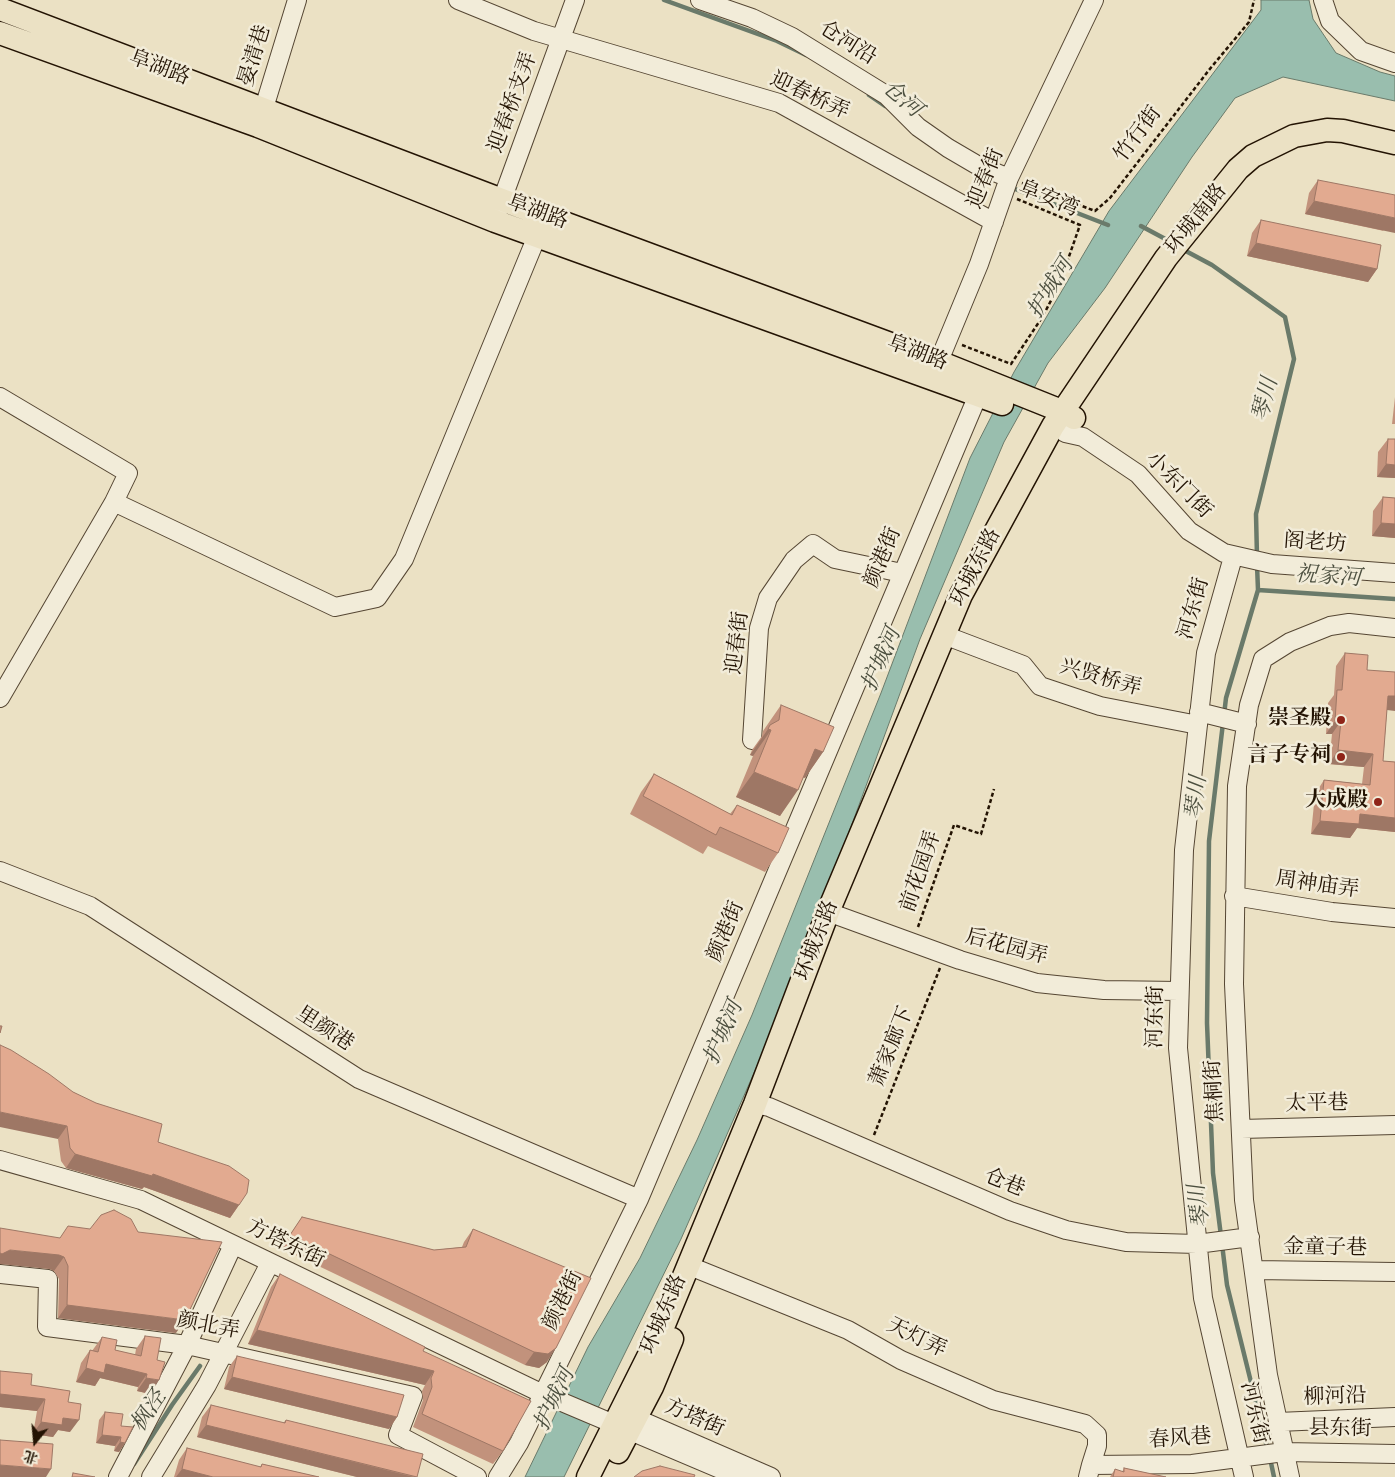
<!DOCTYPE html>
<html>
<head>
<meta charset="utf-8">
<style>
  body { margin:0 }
  #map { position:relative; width:1395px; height:1477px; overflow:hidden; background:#ebe1c4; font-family:"IM FELL DW Pica","Noto Serif SC",serif }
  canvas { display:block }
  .north { position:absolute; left:10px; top:1417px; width:50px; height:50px; -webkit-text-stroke:4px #f2ecd9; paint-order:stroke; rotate:197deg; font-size:14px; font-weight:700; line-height:20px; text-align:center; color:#231303 }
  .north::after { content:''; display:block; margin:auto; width:18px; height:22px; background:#231303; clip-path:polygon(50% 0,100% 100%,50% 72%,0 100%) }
</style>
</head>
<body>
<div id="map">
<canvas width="1395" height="1477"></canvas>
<div class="north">北</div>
</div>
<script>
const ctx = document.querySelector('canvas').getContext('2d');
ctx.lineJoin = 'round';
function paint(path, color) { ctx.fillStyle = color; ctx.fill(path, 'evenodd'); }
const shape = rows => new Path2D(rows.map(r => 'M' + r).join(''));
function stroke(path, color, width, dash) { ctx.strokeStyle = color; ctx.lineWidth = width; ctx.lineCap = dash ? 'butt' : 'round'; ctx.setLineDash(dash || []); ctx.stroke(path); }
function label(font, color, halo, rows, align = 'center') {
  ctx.font = font + ' "IM FELL DW Pica","Noto Serif SC",serif'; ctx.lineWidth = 5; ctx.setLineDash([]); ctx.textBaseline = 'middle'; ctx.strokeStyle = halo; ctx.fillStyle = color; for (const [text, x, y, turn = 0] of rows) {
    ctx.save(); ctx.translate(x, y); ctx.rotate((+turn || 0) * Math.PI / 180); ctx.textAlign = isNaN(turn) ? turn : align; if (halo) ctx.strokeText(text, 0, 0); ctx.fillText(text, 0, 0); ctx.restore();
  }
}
const water = shape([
  [1261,0,1309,0,1313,19,1336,53,1380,72,1395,76,1395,101,1283,77,1235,98,1192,157,1105,288,1048,363,1004,442,920,639,845,843,768,1041,681,1239,564,1477,525,1477,588,1347,640,1258,697,1140,752,1015,881,693,970,458,1014,372,1109,211,1261,10,1261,0]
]);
paint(water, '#99beae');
stroke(water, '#6a7a6a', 1);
stroke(shape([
  [664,0,777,41,806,55],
  [869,95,885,106],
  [1010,187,1108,225],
  [1141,226,1171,242],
  [1182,249,1212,265,1285,317,1294,359,1256,514,1257,557],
  [1258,590,1395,599],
  [1224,715,1226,698,1258,590,1257,565],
  [1221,1236,1213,1173,1207,1023,1209,841,1223,723],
  [1222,1244,1227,1285,1268,1451],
  [1270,1458,1274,1477],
  [134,1464,172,1405,200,1366]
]), '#6a7a6a', 4.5);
const minor = shape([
  [458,0,534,31,779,103,994,222],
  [700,0,752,18,792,37,886,95,918,127,948,148,977,165,1009,178],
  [1323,0,1330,21,1361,51,1395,63],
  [260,121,297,0],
  [498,211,575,0],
  [934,373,979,264,1009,178,1094,0],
  [0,397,128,473,114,502,335,607,377,598,404,559,537,236],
  [1065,433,1083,437,1138,474,1189,531,1224,553,1272,564,1395,573],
  [1233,557,1206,653,1184,850,1178,1048,1203,1298,1244,1477],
  [944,635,1023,665,1040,686,1100,706,1198,725],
  [0,698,114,502],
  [1199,712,1247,724],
  [752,740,759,628,768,598,794,560,813,544,835,559,902,573],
  [0,871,90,906,359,1079,639,1199],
  [1234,896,1332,912,1395,918],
  [828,912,960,960,1037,983,1104,990,1179,991],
  [755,1104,769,1107,1010,1211,1066,1230,1126,1242,1197,1244,1250,1237],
  [1241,1129,1395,1125],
  [0,1160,141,1200,543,1394,739,1477],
  [687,1265,848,1330,901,1360,993,1400,1085,1424,1097,1435,1097,1446,1091,1465],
  [1255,1270,1395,1272],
  [0,1274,48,1279,47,1327,187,1345,413,1396,398,1435,477,1477],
  [626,1414,771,1477],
  [1278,1422,1395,1417],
  [118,1477,187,1345,233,1245],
  [151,1477,207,1385,270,1263],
  [498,1477,519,1443,639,1199,978,395],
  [1088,1477,1091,1465,1192,1464,1284,1452,1395,1454],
  [1290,1477,1268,1375,1244,1200,1234,984,1237,786,1249,705,1263,659,1290,642,1330,626,1349,623,1395,628]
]);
const major = shape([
  [0,9,502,200,939,362,1064,412,1074,418],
  [0,33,258,126,495,221,1002,404],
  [618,1452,652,1387,672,1339],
  [588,1477,663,1327,755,1104,828,912,961,595,1053,426,1166,258,1238,169,1253,156,1294,136,1327,130,1343,131,1395,143]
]);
stroke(minor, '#554633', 20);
stroke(major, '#231303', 25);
stroke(shape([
  [1022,183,1095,211,1110,198,1209,70,1249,22,1254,0],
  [962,345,1011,364,1043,316,1059,285,1080,225,1017,199],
  [918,927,954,825,981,834,994,789],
  [874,1135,940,968]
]), '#231303', 2.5, [4, 2.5]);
stroke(minor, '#f2ecd9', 18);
stroke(major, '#ebe1c4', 22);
paint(shape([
  [1318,180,1384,231,1305,214,1309,193],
  [1261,220,1377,269,1368,282,1247,256,1252,233],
  [1395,397,1395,424,1392,424],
  [1388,439,1395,439,1395,478,1377,477,1378,452],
  [1383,497,1395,498,1395,538,1372,536,1373,511],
  [1345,653,1367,670,1387,710,1383,761,1395,762,1395,832,1357,828,1350,838,1311,834,1315,794,1324,780,1362,784,1364,767,1329,764,1332,734,1326,734,1328,703,1334,695,1336,666],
  [781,705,823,752,805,778,804,777,780,816,736,797,753,756,750,755,752,750,762,736,763,731],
  [654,774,730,814,737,805,778,853,765,872,708,846,703,854,630,814,641,792],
  [73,1092,158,1142,239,1205,230,1218,144,1187,142,1189,66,1168,61,1161,58,1139],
  [302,1217,434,1250,462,1247,464,1242,473,1229,547,1362,539,1368,525,1365,281,1248],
  [60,1238,176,1333,58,1318,59,1279,54,1271,50,1269,1,1263],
  [280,1274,423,1351,503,1451,493,1464,413,1427,423,1400,422,1391,425,1385,248,1344,271,1287],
  [145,1336,150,1394,137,1391,138,1387,100,1378,95,1386,76,1382,81,1363,90,1350,92,1351,102,1337,115,1350,135,1355,136,1349],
  [237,1356,397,1417,389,1429,224,1389,229,1367],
  [0,1371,68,1402,70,1432,58,1430,53,1437,33,1434,37,1411,0,1407],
  [211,1405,283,1423,286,1420,417,1477,357,1477,197,1437,202,1417],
  [105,1412,121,1426,125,1443,119,1452,114,1451,115,1446,96,1443,99,1420],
  [187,1448,260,1467,262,1464,319,1477,174,1477,179,1460],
  [1124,1468,1166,1477,1110,1477,1115,1469,1122,1472]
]), '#c2927c');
paint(shape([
  [1314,201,1395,218,1395,233,1305,214],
  [1256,243,1377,269,1368,282,1247,256],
  [1386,464,1395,465,1395,478,1377,477],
  [1381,523,1395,524,1395,538,1372,536],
  [1388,696,1395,696,1395,711,1379,709],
  [1335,721,1341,721,1332,734,1326,734],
  [768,729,771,730,753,756,750,755],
  [815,749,823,752,805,778,797,775],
  [1338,750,1373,754,1364,767,1329,764],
  [754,772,798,790,780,816,736,797],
  [1360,814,1395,818,1395,832,1357,828,1350,838,1311,834,1320,821],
  [0,1112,67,1126,58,1139,0,1127],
  [75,1154,153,1174,239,1205,230,1218,144,1187,142,1189,66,1168],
  [10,1250,59,1255,64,1257,54,1271,50,1269,0,1264,0,1253],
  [67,1305,185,1320,176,1333,58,1318],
  [257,1330,434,1371,425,1385,248,1344],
  [556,1348,547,1362,539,1368,525,1365,534,1352],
  [106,1364,147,1374,138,1387,100,1378,95,1386,76,1382,86,1368],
  [232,1377,397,1417,389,1429,224,1389],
  [146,1378,159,1380,150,1394,137,1391],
  [0,1394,45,1399,37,1411,0,1407],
  [63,1418,79,1420,70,1432,58,1430,53,1437,33,1434,41,1422],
  [206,1425,414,1477,357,1477,197,1437],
  [102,1435,121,1437,115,1446,96,1443],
  [120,1442,125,1443,119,1452,114,1451],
  [0,1465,51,1469,46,1477,0,1477],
  [182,1469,213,1477,176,1477]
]), '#9e7765');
const building = shape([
  [1318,180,1395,195,1395,218,1314,201,1318,180],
  [1261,220,1381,245,1377,269,1256,243,1261,220],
  [1388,439,1395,439,1395,465,1386,464,1388,439],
  [1383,497,1395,498,1395,524,1381,523,1383,497],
  [1345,653,1368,655,1367,670,1395,672,1395,696,1388,696,1383,761,1395,762,1395,818,1360,814,1359,824,1320,821,1324,780,1370,785,1373,754,1338,750,1341,721,1335,721,1337,690,1342,690,1345,653],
  [781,705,834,727,823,752,815,749,798,790,754,772,771,730,768,729,770,725,779,720,781,705],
  [654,774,732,815,737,805,789,828,778,853,720,827,716,835,643,796,654,774],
  [0,1026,2,1026,0,1033,0,1026],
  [0,1045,11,1050,49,1074,73,1092,96,1103,162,1124,158,1142,229,1166,249,1180,247,1193,239,1205,153,1174,152,1176,75,1154,70,1148,67,1126,0,1112,0,1045],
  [114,1210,131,1219,138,1232,222,1242,185,1320,67,1305,68,1266,64,1257,59,1255,10,1250,2,1254,0,1253,0,1228,60,1238,68,1226,90,1229,101,1215,114,1210],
  [302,1217,434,1250,466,1247,473,1229,591,1278,556,1348,548,1354,534,1352,290,1235,302,1217],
  [280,1274,425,1347,423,1351,531,1401,503,1451,422,1414,432,1387,431,1378,434,1371,257,1330,280,1274],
  [145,1336,161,1338,157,1360,165,1362,159,1380,146,1378,147,1374,106,1364,104,1373,86,1368,90,1350,98,1352,102,1337,117,1340,115,1350,141,1356,145,1336],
  [237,1356,404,1395,397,1417,232,1377,237,1356],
  [0,1371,32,1374,31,1385,70,1391,68,1402,81,1404,79,1420,63,1418,62,1425,41,1422,45,1399,0,1394,0,1371],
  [211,1405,285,1423,286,1420,423,1454,417,1477,206,1425,211,1405],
  [105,1412,123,1414,121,1426,133,1427,125,1443,120,1442,121,1437,102,1435,105,1412],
  [0,1440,53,1444,51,1469,0,1465,0,1440],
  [187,1448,261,1467,262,1464,319,1477,213,1477,182,1469,187,1448],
  [660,1466,695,1475,694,1477,634,1477,642,1471,660,1466],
  [1124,1468,1166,1477,1113,1477,1115,1469,1124,1472,1124,1468],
  [73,1473,95,1477,72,1477,73,1473]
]);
paint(building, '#e2aa90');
stroke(building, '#9e7765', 1);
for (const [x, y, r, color] of [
  [1341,720,5,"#8f2418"],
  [1341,757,5,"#8f2418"],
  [1378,802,5,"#8f2418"]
]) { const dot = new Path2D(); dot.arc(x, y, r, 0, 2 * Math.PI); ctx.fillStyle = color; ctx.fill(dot); stroke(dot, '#f2ecd9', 2); }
label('21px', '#231303', '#f2ecd9', [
  ["仓河沿",847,44,32],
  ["晏清巷",256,56,-73],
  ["阜湖路",159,69,21],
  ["迎春桥弄",809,97,25],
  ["迎春桥支弄",514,103,-70],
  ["竹行街",1139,135,-53],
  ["迎春街",987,179,-68],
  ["阜安湾",1048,200,22],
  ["阜湖路",537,213,20],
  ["环城南路",1197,220,-51],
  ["阜湖路",917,354,21],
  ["小东门街",1178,486,45],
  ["阁老坊",1315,544,4],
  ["颜港街",884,558,-67],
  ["环城东路",977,568,-63],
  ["河东街",1195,609,-74],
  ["迎春街",739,643,-83],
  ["兴贤桥弄",1100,679,16],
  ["前花园弄",922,872,-71],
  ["周神庙弄",1317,886,8],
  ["颜港街",727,932,-67],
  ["环城东路",818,941,-69],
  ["后花园弄",1006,948,15],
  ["河东街",1157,1017,-89],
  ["里颜港",324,1030,33],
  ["萧家廊下",893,1047,-68],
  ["焦桐街",1216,1091,-93],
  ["太平巷",1317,1105,-1],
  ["仓巷",1004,1184,22],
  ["方塔东街",285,1245,26],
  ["金童子巷",1325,1249,1],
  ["颜港街",564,1301,-64],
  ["环城东路",665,1315,-67],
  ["颜北弄",208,1327,11],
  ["天灯弄",916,1339,26],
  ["柳河沿",1335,1398,-2],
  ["河东街",1253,1413,77],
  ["方塔街",694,1419,24],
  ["县东街",1340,1430,1],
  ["春风巷",1180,1440,-4]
]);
label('bold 21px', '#231303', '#f2ecd9', [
  ["崇圣殿",1331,720],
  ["言子专祠",1331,757],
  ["大成殿",1368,802]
], 'right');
label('italic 22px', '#4c4f3f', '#f2ecd9', [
  ["仓河",901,100,40],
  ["护城河",1052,289,-58],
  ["琴川",1267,400,-76],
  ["祝家河",1328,578,4],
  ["护城河",883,660,-67],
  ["琴川",1198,798,-83],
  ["护城河",725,1033,-67],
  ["琴川",1201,1206,-97],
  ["护城河",556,1400,-65],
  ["枫泾",150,1412,-56]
]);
</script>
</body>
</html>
